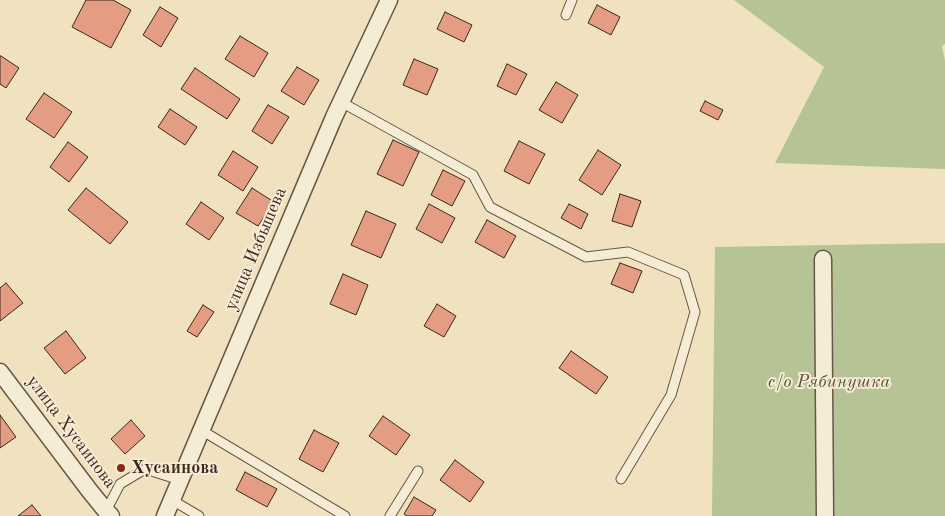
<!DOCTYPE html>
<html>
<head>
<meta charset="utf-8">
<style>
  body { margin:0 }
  canvas { display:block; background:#f0e2bf }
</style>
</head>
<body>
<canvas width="945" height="516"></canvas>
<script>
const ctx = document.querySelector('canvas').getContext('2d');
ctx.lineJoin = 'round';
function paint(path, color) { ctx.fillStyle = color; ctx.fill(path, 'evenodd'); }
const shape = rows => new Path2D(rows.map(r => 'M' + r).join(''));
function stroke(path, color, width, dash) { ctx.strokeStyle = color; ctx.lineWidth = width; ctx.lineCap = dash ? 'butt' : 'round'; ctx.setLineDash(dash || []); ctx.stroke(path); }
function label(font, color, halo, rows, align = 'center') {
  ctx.font = font + ' "Old Standard TT",serif'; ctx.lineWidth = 4; ctx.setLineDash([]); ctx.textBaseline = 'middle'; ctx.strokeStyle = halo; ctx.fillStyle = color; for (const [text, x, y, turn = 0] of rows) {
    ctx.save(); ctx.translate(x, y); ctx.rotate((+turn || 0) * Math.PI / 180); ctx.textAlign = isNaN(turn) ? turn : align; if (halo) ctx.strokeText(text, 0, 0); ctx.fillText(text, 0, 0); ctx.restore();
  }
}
paint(shape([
  [734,0,945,0,945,44,942,46,945,61,945,169,775,163,824,67],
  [945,243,945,516,712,516,715,247]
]), '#b6c495');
const building = shape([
  [86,0,113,0,131,10,111,48,72,27,86,0],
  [597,5,620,17,611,35,588,23,597,5],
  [160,7,178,18,161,47,143,35,160,7],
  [445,12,472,25,464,42,437,29,445,12],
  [240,36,268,53,254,77,225,59,240,36],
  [0,56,1,56,19,68,6,88,0,84,0,56],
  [414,59,438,69,427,95,403,85,414,59],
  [507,64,527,74,516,95,497,86,507,64],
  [297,67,319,80,304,105,281,91,297,67],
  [195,68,240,99,227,119,181,89,195,68],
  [556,82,578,95,562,123,539,110,556,82],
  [44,93,72,112,54,138,26,119,44,93],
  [705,101,723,110,718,120,700,111,705,101],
  [268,105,289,117,272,144,252,131,268,105],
  [170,109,197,127,185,145,158,127,170,109],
  [393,140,419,152,403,186,377,174,393,140],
  [519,141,545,154,529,184,504,171,519,141],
  [68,142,88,157,69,182,50,167,68,142],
  [598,150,621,165,602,195,579,180,598,150],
  [233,151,258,167,243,191,218,175,233,151],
  [443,170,465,181,452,206,431,195,443,170],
  [86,188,128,222,110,244,68,210,86,188],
  [252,188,274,202,258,226,236,213,252,188],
  [620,194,641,201,632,227,612,221,620,194],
  [201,202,224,218,209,240,186,224,201,202],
  [429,204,455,218,442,243,416,229,429,204],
  [569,204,588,214,581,229,561,218,569,204],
  [366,211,396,224,381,258,351,245,366,211],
  [487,220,516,236,504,258,475,242,487,220],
  [620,263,642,271,633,293,611,284,620,263],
  [343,274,368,285,356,315,330,304,343,274],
  [6,283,23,303,0,321,0,288,6,283],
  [437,304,456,316,444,337,424,326,437,304],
  [203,305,214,312,197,337,187,331,203,305],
  [66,331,86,358,65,374,44,348,66,331],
  [571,351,608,377,596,394,559,368,571,351],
  [0,415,16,437,0,448,0,415],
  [383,416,410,435,396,455,369,436,383,416],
  [131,420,145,436,125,454,111,439,131,420],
  [314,430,339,443,323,472,299,459,314,430],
  [455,460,484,482,470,502,440,480,455,460],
  [245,472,277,489,267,507,236,490,245,472],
  [414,497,436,510,432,516,407,516,404,514,414,497],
  [32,505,41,516,18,516,32,505]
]);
paint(building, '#e49d83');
stroke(building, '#3c271d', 1);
const lane = shape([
  [566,15,572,0],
  [341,102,473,175,490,207,586,257,628,252,684,275,695,312,671,395,621,479],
  [201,430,345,516],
  [172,500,199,516],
  [106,511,120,484,145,469,180,480],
  [390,516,418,471]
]);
const street = shape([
  [823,259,825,516],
  [0,372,89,490,106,511,111,516],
  [165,516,334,117,389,0]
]);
stroke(lane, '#695646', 11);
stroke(street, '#695646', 19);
stroke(lane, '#f5ecd5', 9);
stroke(street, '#f5ecd5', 16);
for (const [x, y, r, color] of [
  [121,468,5,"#8f2418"]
]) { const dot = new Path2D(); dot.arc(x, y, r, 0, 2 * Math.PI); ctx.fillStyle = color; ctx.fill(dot); stroke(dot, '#f5ecd5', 2); }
label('18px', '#3c271d', '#f5ecd5', [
  ["улица Избышева",256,249,-67],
  ["улица Хусаинова",71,432,53]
]);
label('italic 18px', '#5a4e3b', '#f5ecd5', [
  ["с/о Рябинушка",829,382]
]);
label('bold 18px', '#3c271d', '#f5ecd5', [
  ["Хусаинова",131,468]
], 'left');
</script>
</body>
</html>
